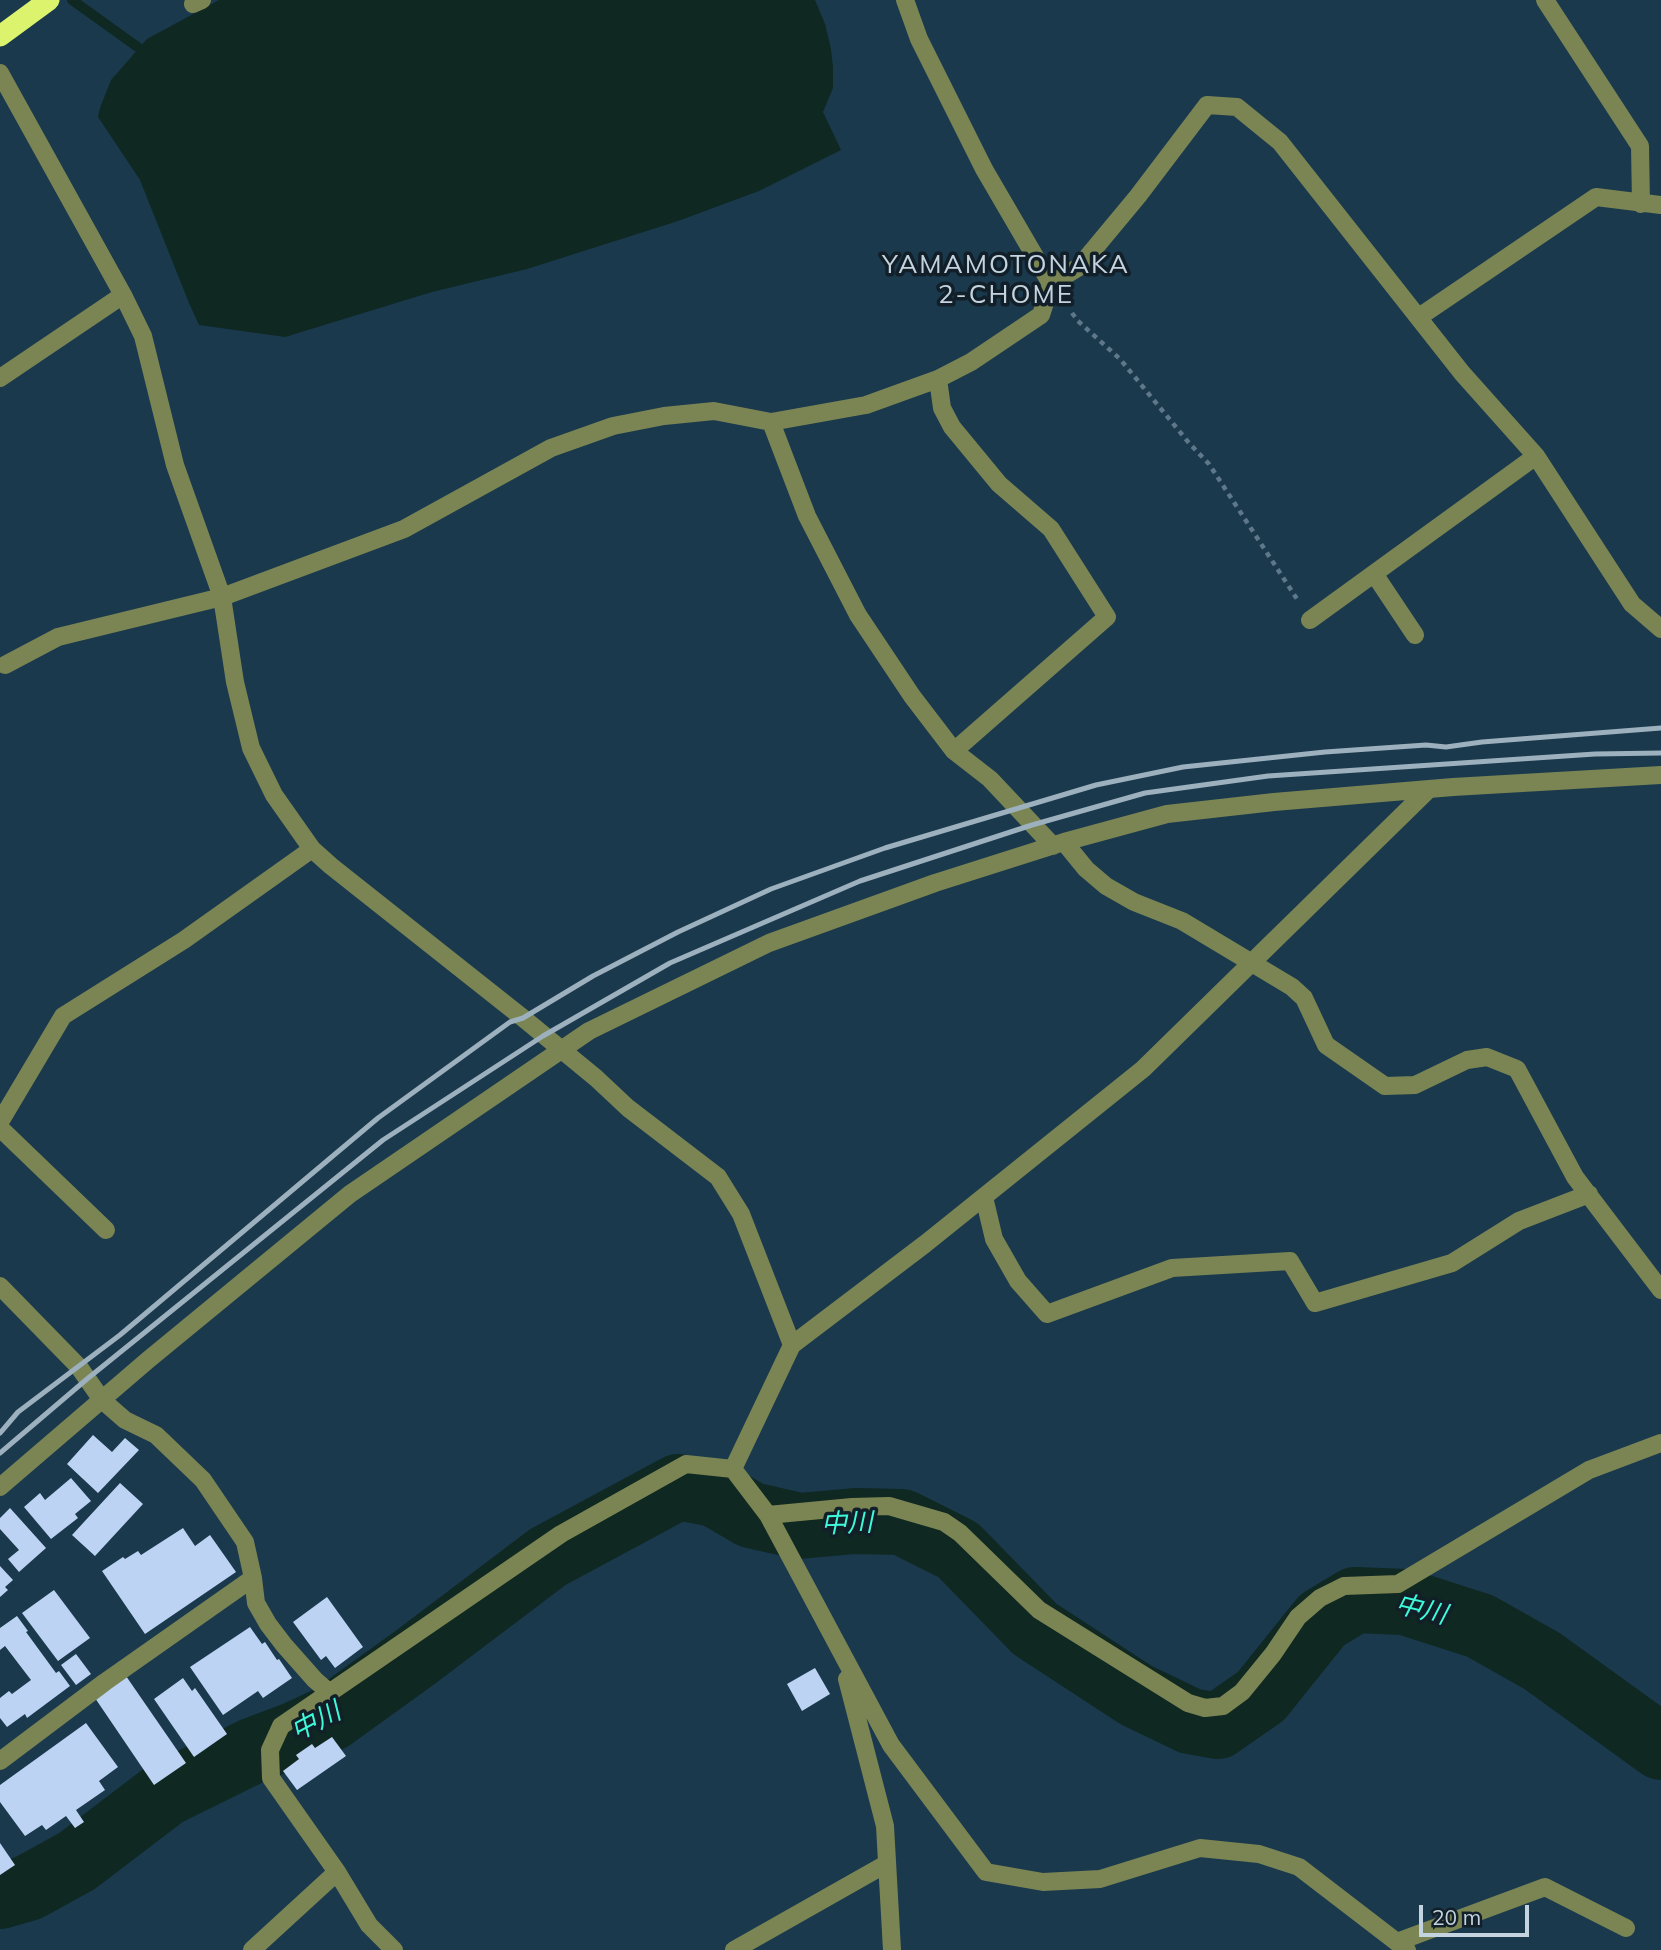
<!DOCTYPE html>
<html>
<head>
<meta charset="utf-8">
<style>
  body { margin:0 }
  #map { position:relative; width:1661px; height:1950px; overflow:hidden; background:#1a394d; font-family:Mulish,sans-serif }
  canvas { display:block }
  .scale { position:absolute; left:1419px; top:1905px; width:110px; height:32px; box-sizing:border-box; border:4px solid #c3d4e0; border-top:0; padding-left:9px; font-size:21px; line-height:24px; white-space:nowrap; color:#c3d4e0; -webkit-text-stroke:5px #121f28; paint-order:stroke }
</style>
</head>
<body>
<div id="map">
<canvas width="1661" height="1950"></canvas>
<div class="scale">20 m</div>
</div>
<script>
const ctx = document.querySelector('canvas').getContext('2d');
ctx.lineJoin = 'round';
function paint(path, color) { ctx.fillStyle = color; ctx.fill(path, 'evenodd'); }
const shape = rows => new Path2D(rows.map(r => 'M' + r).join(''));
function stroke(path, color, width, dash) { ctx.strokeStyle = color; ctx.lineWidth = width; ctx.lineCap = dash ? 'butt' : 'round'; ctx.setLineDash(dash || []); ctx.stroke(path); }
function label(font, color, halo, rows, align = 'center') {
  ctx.font = font + ' Mulish,"Noto Sans JP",sans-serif'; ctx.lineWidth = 7; ctx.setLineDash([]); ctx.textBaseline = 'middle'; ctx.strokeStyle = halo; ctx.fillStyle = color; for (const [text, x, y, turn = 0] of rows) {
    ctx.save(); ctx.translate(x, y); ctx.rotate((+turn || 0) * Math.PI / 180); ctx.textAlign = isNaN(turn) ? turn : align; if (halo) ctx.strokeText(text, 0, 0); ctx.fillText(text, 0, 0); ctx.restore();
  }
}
paint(shape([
  [219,0,815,0,825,24,831,49,833,67,833,88,823,112,841,150,759,191,678,221,527,269,432,292,285,337,199,325,189,303,140,180,98,117,100,108,111,80,147,39]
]), '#0f2822');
stroke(shape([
  [72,0,139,48]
]), '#0f2822', 10);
stroke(shape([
  [0,1896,28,1888,77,1861,165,1794,254,1750,299,1733,331,1718,413,1659,548,1557,678,1487,715,1494,751,1515,799,1526,855,1521,902,1522,958,1550,1035,1629,1136,1695,1190,1721,1218,1726,1261,1696,1322,1620,1355,1600,1405,1602,1480,1626,1542,1661,1661,1747]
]), '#0f2822', 66);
paint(shape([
  [93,1435,112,1452,125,1438,139,1450,98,1493,67,1464],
  [71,1478,91,1501,75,1514,78,1518,51,1539,24,1507,40,1493,45,1500],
  [120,1483,143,1504,95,1556,72,1535],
  [10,1508,46,1548,19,1572,8,1559,19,1550,0,1529,0,1518],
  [183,1528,195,1546,210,1535,236,1572,145,1634,102,1571,123,1557,125,1559,138,1551,141,1555],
  [0,1566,13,1580,5,1587,8,1590,0,1597],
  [54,1590,90,1638,58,1661,22,1613],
  [327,1597,363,1647,335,1668,326,1656,321,1660,293,1622],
  [17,1616,28,1631,26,1632,56,1673,59,1671,70,1686,27,1718,25,1714,7,1727,0,1718,0,1698,9,1691,12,1694,31,1680,5,1646,0,1650,0,1628],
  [250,1627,262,1644,265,1642,277,1660,279,1659,292,1678,263,1698,258,1691,223,1715,190,1667],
  [76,1654,91,1674,76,1685,61,1665],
  [815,1668,830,1694,802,1711,787,1684],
  [126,1676,186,1763,154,1785,95,1698],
  [183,1678,192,1691,195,1688,227,1734,194,1757,154,1699],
  [86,1723,118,1767,99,1781,105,1790,76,1810,84,1822,75,1828,66,1816,46,1830,42,1825,25,1836,0,1802,0,1785],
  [332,1737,346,1756,297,1790,283,1771,299,1759,296,1755,312,1744,315,1748],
  [0,1843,15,1865,0,1875]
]), '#bdd3f3');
stroke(shape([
  [1072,313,1078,321,1120,359,1189,443,1209,464,1297,599]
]), '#5f7889', 4.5, [5, 5]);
stroke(shape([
  [905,0,919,39,984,169,1051,284,1079,267,1138,196,1207,105,1237,107,1280,142,1462,373,1536,456,1632,604,1661,629],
  [1545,0,1640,146,1641,204],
  [193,4,202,0],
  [0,73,123,295,143,336,175,465,222,597,235,682,251,748,274,795,312,849,331,866,523,1018,596,1078,628,1108,718,1177,741,1214,792,1345],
  [1419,317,1596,197,1661,205],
  [0,378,123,295],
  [938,379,942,408,952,427,999,484,1051,529,1107,617,954,751],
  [771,422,866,405,938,379,971,362,1041,315,1051,284],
  [1375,575,1415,635],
  [1310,620,1536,456],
  [5,665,58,637,222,597,404,529,551,448,613,426,664,416,714,411,771,422,807,516,858,615,912,696,954,751,990,779,1053,846],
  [1064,842,1086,869,1106,886,1134,902,1182,921,1292,987,1304,998,1326,1045,1385,1086,1415,1085,1467,1060,1487,1057,1517,1069,1575,1177,1661,1290],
  [0,1122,63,1016,184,940,312,849],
  [0,1128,106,1230],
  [984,1197,994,1239,1018,1281,1047,1314,1172,1268,1290,1261,1315,1303,1452,1263,1519,1221,1589,1194],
  [0,1286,79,1367,102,1400,125,1420,156,1435,203,1480,245,1542,253,1578,256,1603,268,1624,284,1645,315,1680,330,1693],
  [733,1469,768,1515,852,1507,889,1506,944,1522,960,1533,1039,1610,1188,1703,1205,1708,1223,1706,1242,1692,1273,1654,1298,1617,1320,1598,1344,1586,1398,1584,1589,1470,1661,1443],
  [0,1487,148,1360,350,1194,589,1031,769,943,935,883,1064,842,1167,814,1274,802,1453,787,1661,775],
  [768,1515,891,1745,986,1872,1043,1882,1100,1879,1200,1848,1259,1854,1299,1867,1407,1950],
  [847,1679,885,1826,892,1950],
  [0,1761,105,1682,253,1578],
  [1397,1942,1545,1887,1626,1928],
  [252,1950,337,1872],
  [394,1950,369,1925,337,1872,271,1778,270,1750,281,1726,561,1534,686,1464,733,1469,792,1345,925,1244,1143,1069,1429,789],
  [734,1950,886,1864]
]), '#7b8553', 18);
stroke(shape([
  [0,36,49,0]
]), '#dcf36d', 21);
stroke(shape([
  [0,1433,18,1412,120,1335,378,1118,510,1022,523,1018,593,976,678,932,771,889,885,848,1096,785,1183,767,1325,752,1426,745,1446,747,1482,742,1661,728],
  [0,1453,87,1379,383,1140,543,1036,670,963,860,881,1032,825,1145,793,1268,776,1595,754,1661,753]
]), '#9cb0be', 5);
ctx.letterSpacing = '2px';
label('26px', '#c3d4e0', '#121f28', [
  ["YAMAMOTONAKA",1006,265],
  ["2-CHOME",1006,295]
]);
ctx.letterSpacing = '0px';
label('italic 26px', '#3dfbda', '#121f28', [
  ["中川",847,1524,-2],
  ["中川",1421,1610,13],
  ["中川",316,1722,-28]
]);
</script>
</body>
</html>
